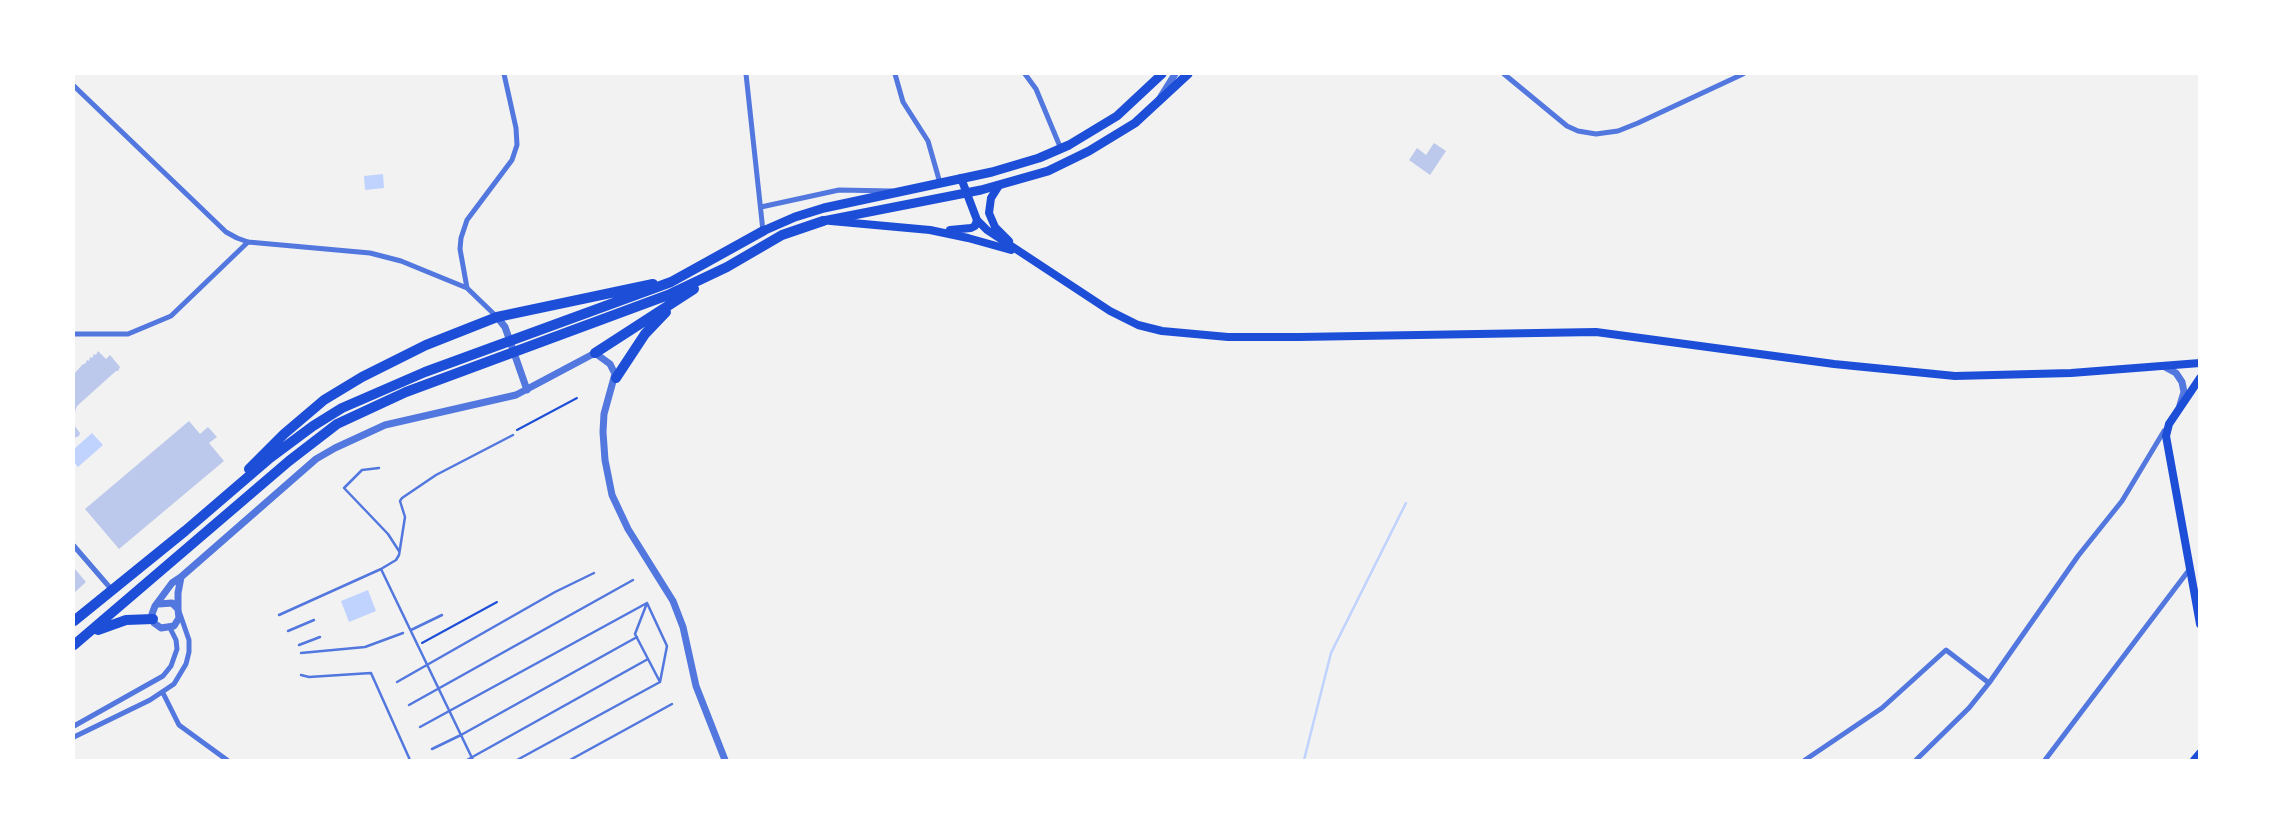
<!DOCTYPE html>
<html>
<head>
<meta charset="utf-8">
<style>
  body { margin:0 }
  #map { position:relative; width:2273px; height:834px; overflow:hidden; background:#f2f2f2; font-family:Figtree,sans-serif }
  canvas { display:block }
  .frame { position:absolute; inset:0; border:75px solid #fff; pointer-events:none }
</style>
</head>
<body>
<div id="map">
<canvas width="2273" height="834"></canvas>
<div class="frame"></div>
</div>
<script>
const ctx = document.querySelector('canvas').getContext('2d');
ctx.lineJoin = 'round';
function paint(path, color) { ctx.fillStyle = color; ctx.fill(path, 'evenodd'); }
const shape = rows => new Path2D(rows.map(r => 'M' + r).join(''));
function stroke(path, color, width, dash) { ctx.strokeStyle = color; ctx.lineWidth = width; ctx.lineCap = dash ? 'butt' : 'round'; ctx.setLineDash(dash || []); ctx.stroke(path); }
paint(shape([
  [383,174,384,188,365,190,364,176],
  [92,433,103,445,78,467,74,462,74,449],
  [368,590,376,611,349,622,341,601]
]), '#bfd3fe');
stroke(shape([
  [1304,760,1331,653,1406,503]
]), '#bfd3fe', 2.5);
paint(shape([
  [1434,143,1446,151,1430,175,1409,160,1417,148,1426,155],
  [98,351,106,359,110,355,120,367,118,371,116,371,77,406,74,414,74,374,83,364,85,364,87,360,89,361,90,357,92,358,94,354,96,355],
  [189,421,200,434,208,427,217,437,209,443,224,461,119,549,85,509],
  [74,425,80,433,79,436,74,438],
  [75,569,86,582,74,593,74,571]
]), '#bdc9ec');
stroke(shape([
  [517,430,577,398],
  [422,643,497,602]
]), '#1d4ed8', 2);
stroke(shape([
  [379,468,362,470,344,488,388,534,399,551],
  [647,603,635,634,660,682],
  [647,603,667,646,660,682],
  [279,615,381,569],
  [411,630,442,615],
  [288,631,314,620],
  [299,645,320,637],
  [301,653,365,647,403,633],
  [301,675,309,677,371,673,410,760],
  [397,682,555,592,594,573],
  [409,705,633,580],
  [420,727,647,603],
  [432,749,461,735,637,637],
  [467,760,648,659],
  [473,760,381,569,396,560,399,555,405,517,400,501,402,498,436,475,513,435],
  [517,760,660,682],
  [570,760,672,704]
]), '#5277de', 2.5);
stroke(shape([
  [746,74,763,231],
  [895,74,903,102,928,141,940,183],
  [1025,74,1036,89,1061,149],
  [1504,74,1567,126,1578,131,1596,134,1618,131,1638,123,1743,74],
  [74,86,226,232,237,238,248,242,370,253,401,261,467,288],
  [761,207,839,190,892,191],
  [497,317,467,288,460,249,461,238,467,220,512,160,517,145,516,128,504,74],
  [74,334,128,334,171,316,248,242],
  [74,546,112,590],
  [163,693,179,725,227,760],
  [74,726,163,676,171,666,177,649,176,640,170,628],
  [74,737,150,700,174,684,186,664,189,652,189,640,180,614],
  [1805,760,1882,708,1946,650,1989,683],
  [1916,760,1969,708,1989,683,2078,556,2122,501,2164,431],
  [2045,760,2189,570]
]), '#5277de', 5);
stroke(shape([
  [1160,98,1175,74],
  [497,317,505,327,527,390],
  [2165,367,2176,373,2182,382,2184,392,2180,405],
  [159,604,172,603,178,609,179,618,174,626,161,628,154,623,152,614,155,606,172,583,181,577,316,459,335,448,385,425,516,395,595,353,610,364,615,374,604,414,603,432,605,460,612,495,628,529,673,601,683,627,696,686,725,760],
  [178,608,178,593,181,577]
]), '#5277de', 7);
stroke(shape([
  [961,178,977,220,987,230,1110,311,1138,325,1162,331,1228,337,1299,337,1596,332,1834,364,1955,376,2071,373,2200,363],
  [998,187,991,198,989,213,995,227,1009,241],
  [831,221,930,230,968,238,1011,250],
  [950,230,971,228,975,226,977,220],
  [2200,378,2169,424,2166,436,2200,624],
  [2194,760,2200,753]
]), '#1d4ed8', 8);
stroke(shape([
  [823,221,981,190,1048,171,1089,151,1135,123,1188,74],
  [763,231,795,217,824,208,992,172,1039,158,1069,145,1117,116,1162,74]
]), '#1d4ed8', 9);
stroke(shape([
  [595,353,694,289],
  [616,378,645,334,666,312],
  [249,469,284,434,324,400,362,377,426,345,497,317,653,284],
  [74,621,185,531,270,458,313,426,342,408,425,372,671,282,763,231],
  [98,630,126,620,153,619],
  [74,645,289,461,337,424,406,392,668,295,727,267,782,235,823,221]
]), '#1d4ed8', 10);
</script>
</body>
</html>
